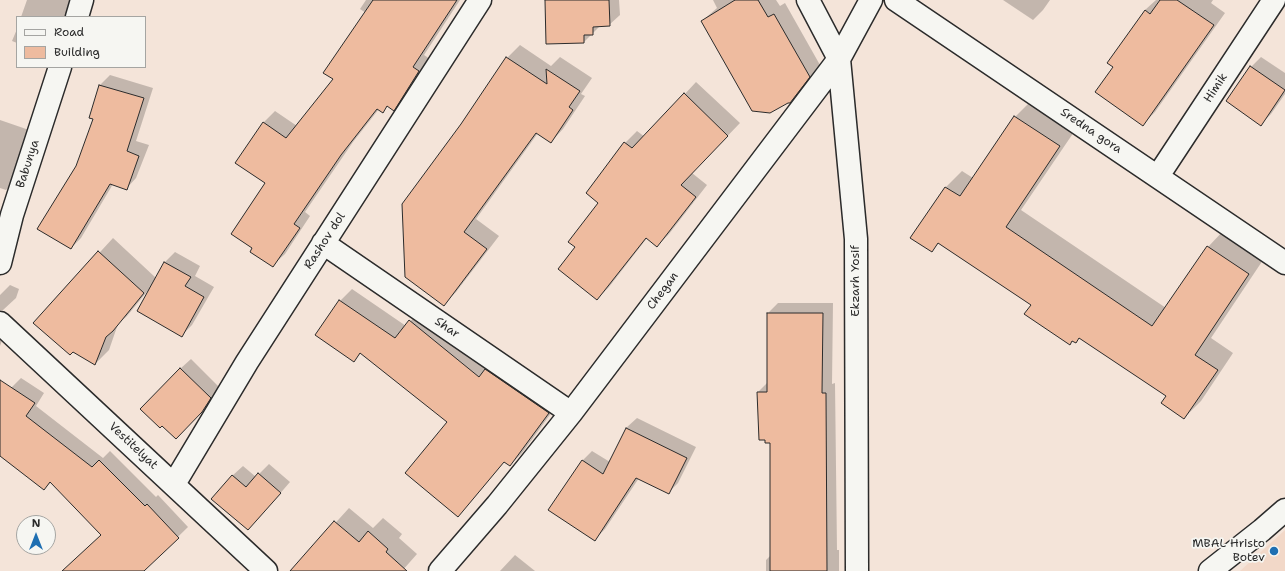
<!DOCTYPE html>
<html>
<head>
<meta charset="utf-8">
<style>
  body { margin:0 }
  #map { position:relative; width:1285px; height:571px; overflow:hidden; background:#f4e4d9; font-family:"Shantell Sans",sans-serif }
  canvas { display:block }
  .legend { position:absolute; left:16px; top:16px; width:130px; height:52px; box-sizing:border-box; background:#f6f6f2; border:1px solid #a5a5a2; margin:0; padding:5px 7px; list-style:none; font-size:12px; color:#2b2b2b }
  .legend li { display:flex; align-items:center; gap:8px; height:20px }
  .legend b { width:20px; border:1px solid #a5a5a2 }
  .north { position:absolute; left:16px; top:515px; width:40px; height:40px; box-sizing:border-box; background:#f6f6f2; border:1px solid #a5a5a2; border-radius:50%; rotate:0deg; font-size:11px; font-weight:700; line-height:16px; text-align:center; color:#2b2b2b }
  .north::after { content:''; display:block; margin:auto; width:14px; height:18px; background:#1f6fb2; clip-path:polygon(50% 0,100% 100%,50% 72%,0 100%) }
</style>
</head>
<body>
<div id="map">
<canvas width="1285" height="571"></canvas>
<ul class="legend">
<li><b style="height:5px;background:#f6f6f2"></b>Road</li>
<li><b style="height:11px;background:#eebb9f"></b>Building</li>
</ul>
<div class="north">N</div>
</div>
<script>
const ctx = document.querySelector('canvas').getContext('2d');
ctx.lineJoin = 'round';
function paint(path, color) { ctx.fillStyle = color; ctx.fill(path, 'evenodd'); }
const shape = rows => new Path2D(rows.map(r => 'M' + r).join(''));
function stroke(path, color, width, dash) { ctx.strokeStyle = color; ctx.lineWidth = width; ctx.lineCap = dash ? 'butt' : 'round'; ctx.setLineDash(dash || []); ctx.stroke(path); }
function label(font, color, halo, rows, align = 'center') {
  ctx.font = font + ' "Shantell Sans",sans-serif'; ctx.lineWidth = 3.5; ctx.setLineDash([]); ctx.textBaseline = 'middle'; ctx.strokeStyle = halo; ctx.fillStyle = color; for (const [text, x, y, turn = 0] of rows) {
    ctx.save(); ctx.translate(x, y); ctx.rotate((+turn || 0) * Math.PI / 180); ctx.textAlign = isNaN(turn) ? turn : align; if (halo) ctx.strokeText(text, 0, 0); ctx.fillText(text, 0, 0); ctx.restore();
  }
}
paint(shape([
  [1285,530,1285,571,1240,571]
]), '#f2d8c8');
paint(shape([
  [27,0,76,0,77,17,21,17],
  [366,0,460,0,424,55,430,59,405,98,394,110,388,106,383,111,379,109,353,142,305,212,310,216,285,254,273,265,266,183,263,123,275,111,297,126,334,79,366,13,360,9],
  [546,0,619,0,620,15,609,25,601,25,584,42],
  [713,0,776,0,780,6,785,3,820,65,801,91,789,102,702,21,717,8],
  [1003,0,1050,0,1043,10,1033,20],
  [1156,0,1213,0,1211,3,1225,13,1155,112,1143,124,1114,66,1145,10],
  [17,29,17,43,12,41],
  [520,45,551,66,560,57,592,78,581,94,585,96,563,129,551,142,538,133,476,219,499,236,456,292,443,305,462,125,507,58],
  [1261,57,1285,73,1285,94,1271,114,1261,124,1227,101,1251,67],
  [110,75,153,88,136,141,149,145,136,178,126,189,113,184,81,238,71,248,77,166,94,119,90,118,100,85],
  [696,82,740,123,692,173,707,185,669,234,657,246,647,238,609,287,597,299,576,247,600,202,587,193,625,143,637,131,645,137],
  [1032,100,1076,129,1021,210,1166,308,1208,247,1224,230,1265,257,1211,338,1233,353,1201,401,1184,418,1167,396,1080,337,1075,342,1032,304,939,243,931,251,912,238,946,187,962,171,973,178,1015,117],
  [0,120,32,131,16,180,6,190,0,188],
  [113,238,156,278,165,262,175,252,200,266,195,276,214,287,192,325,182,335,150,288,127,316,118,324,109,350,95,364,35,323],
  [10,285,19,289,16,298,3,310,0,310,0,314,8,323,0,346,0,295],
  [352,289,406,326,421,310,560,401,522,453,510,465,505,461,469,504,458,515,448,422,361,353,354,360,340,301],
  [778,303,833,303,832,384,835,383,837,550,839,550,839,571,766,571,766,560,771,555,771,442,758,392,768,382,768,313],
  [191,359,220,388,212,401,176,438,180,369],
  [21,378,44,393,36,406,103,458,110,451,156,497,158,495,188,527,143,571,82,571,102,535,51,482,44,489,0,455,0,399],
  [637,418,696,447,678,483,668,493,639,478,605,529,595,539,582,461,592,451,610,462,626,428],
  [269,464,290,482,258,519,232,476,243,466,256,477],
  [349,508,373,528,383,518,402,534,399,538,417,554,402,571,308,571,299,563],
  [515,555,535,571,500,571]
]), '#0003');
const building = shape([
  [373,0,457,0,413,67,419,71,394,111,387,106,383,113,377,109,341,155,294,224,300,228,273,267,250,252,252,248,231,234,265,183,235,163,263,122,286,138,333,79,323,73,373,0],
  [545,0,609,0,610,26,593,27,593,35,584,35,584,43,546,44,545,0],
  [735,0,758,0,768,17,774,14,810,77,790,103,788,103,770,113,752,111,701,21,735,0],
  [1160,0,1177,0,1214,25,1143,126,1095,92,1113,67,1107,63,1145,10,1150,14,1160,0],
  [506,57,547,84,546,69,580,91,569,107,573,110,551,143,536,133,464,232,487,249,444,306,405,277,402,204,461,124,506,57],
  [1250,66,1285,90,1261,126,1226,101,1250,66],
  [99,85,144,98,127,151,139,156,127,190,110,184,71,249,37,229,76,166,93,119,89,118,99,85],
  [684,93,728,136,681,185,696,197,657,247,646,238,597,300,558,269,575,247,568,242,598,203,586,193,624,142,632,148,684,93],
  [1014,116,1060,146,1006,227,1152,326,1207,246,1249,274,1195,355,1218,370,1184,419,1161,403,1166,396,1079,338,1076,343,1072,341,1070,345,1024,314,1031,305,938,243,932,252,910,238,945,187,960,196,1014,116],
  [98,251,144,293,113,331,106,337,95,365,73,352,70,355,33,323,98,251],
  [164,262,191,277,185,286,204,297,182,337,137,311,164,262],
  [339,300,395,338,409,320,479,377,485,369,549,413,510,466,504,462,458,517,405,473,447,422,360,353,354,362,315,335,339,300],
  [767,313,823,313,822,393,826,393,827,571,770,571,770,443,765,443,765,440,759,440,757,392,767,392,767,313],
  [180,368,211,398,202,412,176,439,162,426,160,428,140,409,180,368],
  [0,380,35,403,26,416,92,467,99,460,145,506,147,504,179,538,144,571,62,571,101,535,50,482,44,490,0,456,0,380],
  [626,428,687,458,669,494,636,478,595,541,548,510,582,460,603,474,626,428],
  [258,473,281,493,248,530,211,499,232,475,246,487,258,473],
  [334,521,359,542,368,531,388,549,386,552,407,571,290,571,334,521]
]);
paint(building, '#eebb9f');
stroke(building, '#2b2b2b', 1);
const minor = shape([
  [808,0,839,59,856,239,857,571],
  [896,0,1285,263],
  [77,17,82,0],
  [1158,176,1274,0],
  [323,243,571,413],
  [0,263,12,215,60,67],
  [0,323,266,571],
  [174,484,247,362,480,0],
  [440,571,497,505,571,413,839,59,871,0],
  [1210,571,1262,530,1285,510]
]);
stroke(minor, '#2b2b2b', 25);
stroke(minor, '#f6f6f2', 22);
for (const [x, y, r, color] of [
  [1274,551,5,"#1f6fb2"]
]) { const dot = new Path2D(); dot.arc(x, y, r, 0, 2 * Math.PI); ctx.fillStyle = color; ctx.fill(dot); stroke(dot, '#f6f6f2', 1.5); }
label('12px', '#2b2b2b', '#f6f6f2', [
  ["Himik",1216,88,-57],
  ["Sredna gora",1091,131,34],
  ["Babunya",28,164,-72],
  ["Rashov dol",325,241,-57],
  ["Ekzarh Yosif",856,281,-90],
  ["Chegan",663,291,-53],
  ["Shar",447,328,34],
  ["Vestitelyat",133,446,43]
]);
label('12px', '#2b2b2b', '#f6f6f2', [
  ["MBAL Hristo",1265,544],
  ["Botev",1265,558]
], 'right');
</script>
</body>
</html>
